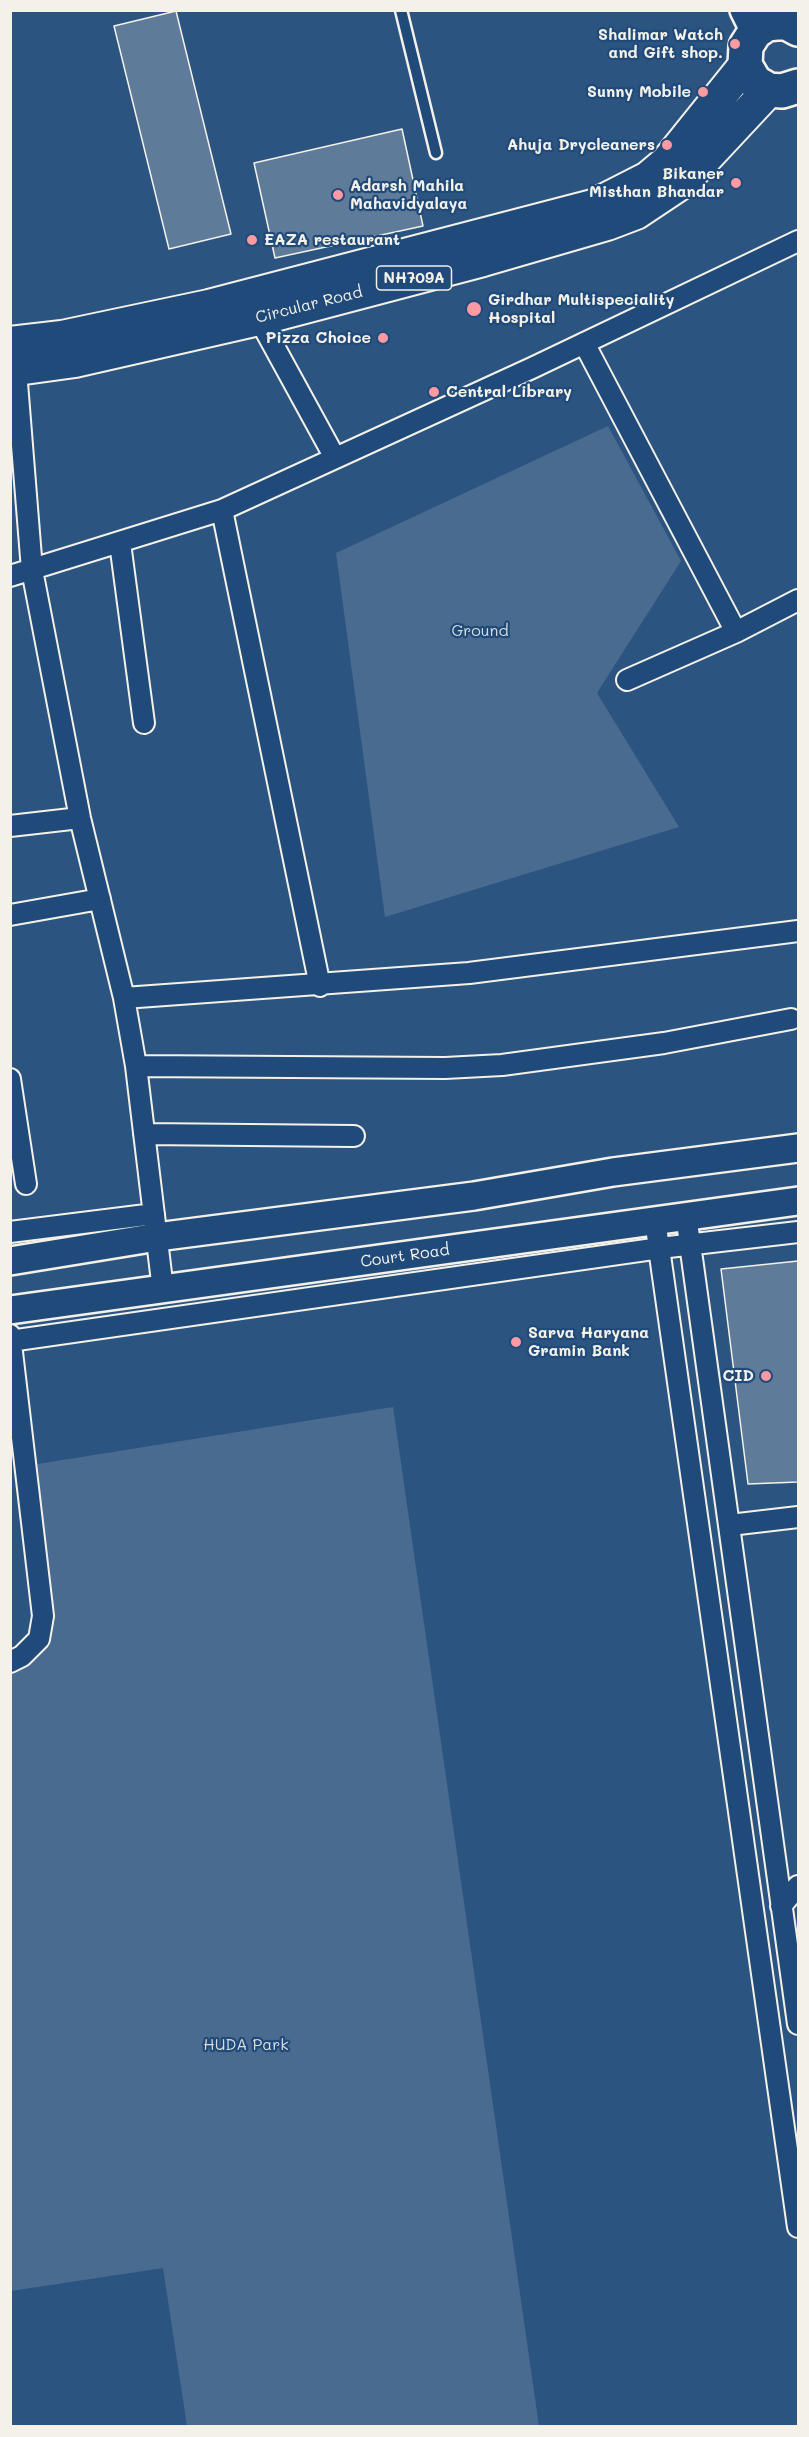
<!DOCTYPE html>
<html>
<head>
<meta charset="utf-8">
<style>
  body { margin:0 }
  #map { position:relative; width:809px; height:2437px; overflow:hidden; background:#2c5481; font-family:Mali,sans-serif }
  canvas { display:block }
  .frame { position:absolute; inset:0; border:12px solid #f4f1e8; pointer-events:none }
</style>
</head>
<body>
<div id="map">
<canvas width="809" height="2437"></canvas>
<div class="frame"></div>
</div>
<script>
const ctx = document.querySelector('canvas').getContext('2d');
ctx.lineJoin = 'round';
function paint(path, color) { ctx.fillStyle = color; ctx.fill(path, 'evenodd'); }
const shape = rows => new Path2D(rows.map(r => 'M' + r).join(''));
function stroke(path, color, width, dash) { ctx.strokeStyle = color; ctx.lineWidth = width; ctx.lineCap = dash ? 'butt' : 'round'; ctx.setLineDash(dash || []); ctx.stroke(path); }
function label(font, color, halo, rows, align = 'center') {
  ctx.font = font + ' Mali,sans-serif'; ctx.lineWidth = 4.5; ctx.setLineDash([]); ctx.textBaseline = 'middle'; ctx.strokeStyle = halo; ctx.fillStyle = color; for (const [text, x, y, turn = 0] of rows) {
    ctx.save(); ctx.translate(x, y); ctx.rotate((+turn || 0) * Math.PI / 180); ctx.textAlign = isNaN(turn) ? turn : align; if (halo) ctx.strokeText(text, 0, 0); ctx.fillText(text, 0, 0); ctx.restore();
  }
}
paint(shape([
  [608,426,681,561,597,693,679,827,385,917,336,553],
  [393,1407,539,2426,187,2426,163,2268,11,2291,10,1661,38,1657,13,1468]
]), '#496b90');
const building = shape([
  [176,11,231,234,169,249,114,26,176,11],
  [402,129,423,226,275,258,254,163,402,129],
  [798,1261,798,1482,748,1484,721,1269,798,1261]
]);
paint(building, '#5e7b9a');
stroke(building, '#f4f1e8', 1.5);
const lane = shape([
  [401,10,436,153]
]);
const street = shape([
  [259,319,334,456],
  [584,343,736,632],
  [15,358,32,570,80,818,124,998,136,1066,163,1290],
  [222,510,320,986],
  [120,543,144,723],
  [10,576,222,510,532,368,798,241],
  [627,680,736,632,798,600],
  [10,826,80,818],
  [10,915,100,899],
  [124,998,469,973,798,931],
  [136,1066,445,1068,502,1065,664,1043,791,1019],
  [10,1079,26,1184],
  [144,1134,354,1136],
  [686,1215,798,2024],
  [655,1220,798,2227],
  [10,1232,154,1214],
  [10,1335,43,1616,39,1639,22,1656,10,1662],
  [10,1341,660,1248,798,1232],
  [730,1525,798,1517],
  [781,1906,798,1886]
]);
const secondary = shape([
  [744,10,755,32],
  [10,1261,157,1237,474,1196,613,1172,798,1148],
  [10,1310,798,1201]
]);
const primary = shape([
  [10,343,62,337,209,306,593,206,648,178,667,162,745,65],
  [10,370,75,361,259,319,483,260,607,224,636,213,684,181,769,90]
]);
const highway = shape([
  [798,29,787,23,776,23,767,24,755,32,746,46,745,65,755,82,769,90,782,91,798,86]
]);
stroke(lane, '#f4f1e8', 15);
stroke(street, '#f4f1e8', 24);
stroke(secondary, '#f4f1e8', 32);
stroke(primary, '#f4f1e8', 36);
stroke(highway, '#f4f1e8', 38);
stroke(lane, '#1f4a7a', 10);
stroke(street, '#1f4a7a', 20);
stroke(secondary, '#1f4a7a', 27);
stroke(primary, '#1f4a7a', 32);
stroke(highway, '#1f4a7a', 33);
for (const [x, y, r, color] of [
  [735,44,6,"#ff9aa2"],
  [703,92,6,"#ff9aa2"],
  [667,145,6,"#ff9aa2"],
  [736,183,6,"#ff9aa2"],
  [338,195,6,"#ff9aa2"],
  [252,240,6,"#ff9aa2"],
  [474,309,8,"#ff9aa2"],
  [383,338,6,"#ff9aa2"],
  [434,392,6,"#ff9aa2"],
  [516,1342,6,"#ff9aa2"],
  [766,1376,6,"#ff9aa2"]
]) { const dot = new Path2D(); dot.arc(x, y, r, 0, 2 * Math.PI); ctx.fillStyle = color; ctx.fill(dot); stroke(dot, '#1f4a7a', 2); }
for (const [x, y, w] of [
  [414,278,75]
]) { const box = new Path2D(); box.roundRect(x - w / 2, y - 12, w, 24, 4.5); ctx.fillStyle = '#1f4a7a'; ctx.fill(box); stroke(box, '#f4f1e8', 1.5); }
label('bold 15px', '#f4f1e8', null, [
  ["NH709A",414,278]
]);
label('bold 16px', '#f4f1e8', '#1f4a7a', [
  ["Shalimar Watch",723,35],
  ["and Gift shop.",723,53],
  ["Sunny Mobile",691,92],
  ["Ahuja Drycleaners",655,145],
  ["Bikaner",724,174],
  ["Misthan Bhandar",724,192],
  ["Adarsh Mahila",350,186,"left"],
  ["Mahavidyalaya",350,204,"left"],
  ["EAZA restaurant",264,240,"left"],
  ["Girdhar Multispeciality",488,300,"left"],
  ["Hospital",488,318,"left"],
  ["Pizza Choice",371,338],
  ["Central Library",446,392,"left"],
  ["Sarva Haryana",528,1333,"left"],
  ["Gramin Bank",528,1351,"left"],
  ["CID",754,1376]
], 'right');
label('16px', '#f4f1e8', '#1f4a7a', [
  ["Circular Road",309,305,-14],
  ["Court Road",405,1256,-8]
]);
label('16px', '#dadddb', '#1f4a7a', [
  ["Ground",480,631],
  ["HUDA Park",246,2045]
]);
</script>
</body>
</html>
